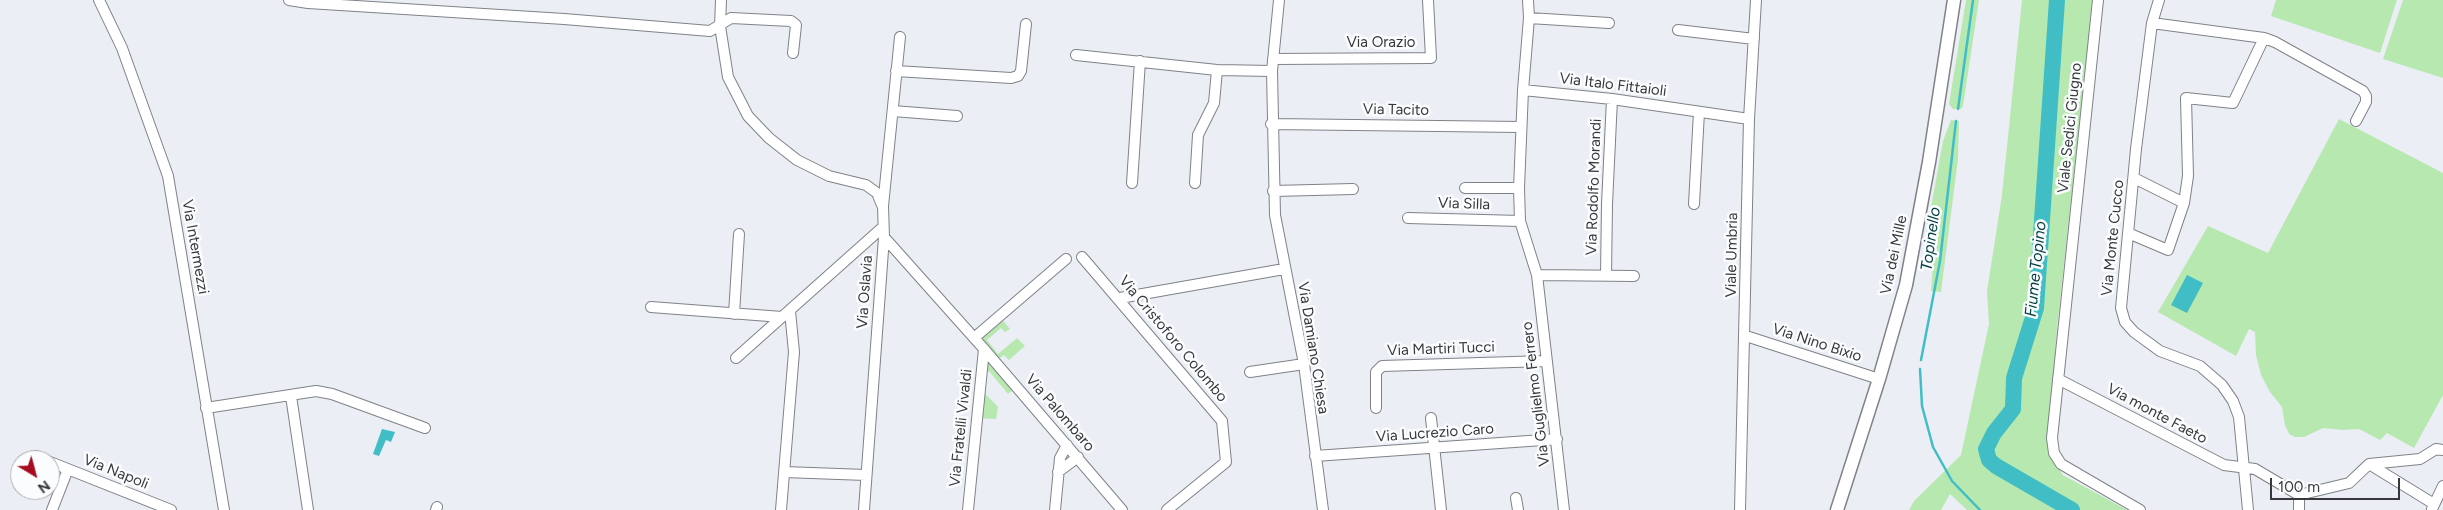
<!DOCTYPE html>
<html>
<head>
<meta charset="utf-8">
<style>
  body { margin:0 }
  #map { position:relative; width:2443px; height:510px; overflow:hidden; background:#ebeff5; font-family:Figtree,sans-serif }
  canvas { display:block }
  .north { position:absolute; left:10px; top:450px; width:50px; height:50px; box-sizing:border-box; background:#fafcfe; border:1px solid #acaeb0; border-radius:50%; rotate:143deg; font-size:14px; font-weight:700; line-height:20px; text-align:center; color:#36383a }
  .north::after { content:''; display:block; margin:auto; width:18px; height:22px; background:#a50c21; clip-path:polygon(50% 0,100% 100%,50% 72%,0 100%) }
  .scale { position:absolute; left:2270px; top:478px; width:130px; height:22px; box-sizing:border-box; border:2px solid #36383a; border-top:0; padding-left:6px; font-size:15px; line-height:18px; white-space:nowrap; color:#36383a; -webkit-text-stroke:4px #fafcfe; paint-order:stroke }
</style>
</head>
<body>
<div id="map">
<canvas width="2443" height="510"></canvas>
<div class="north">N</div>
<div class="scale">100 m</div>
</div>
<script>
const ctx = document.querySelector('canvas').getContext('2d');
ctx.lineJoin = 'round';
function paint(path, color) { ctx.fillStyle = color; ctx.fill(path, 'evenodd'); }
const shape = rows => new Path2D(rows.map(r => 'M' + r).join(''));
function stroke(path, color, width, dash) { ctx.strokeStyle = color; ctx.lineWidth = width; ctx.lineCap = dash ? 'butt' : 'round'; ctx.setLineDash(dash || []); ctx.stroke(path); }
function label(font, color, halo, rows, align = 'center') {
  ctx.font = font + ' Figtree,sans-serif'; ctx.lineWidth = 5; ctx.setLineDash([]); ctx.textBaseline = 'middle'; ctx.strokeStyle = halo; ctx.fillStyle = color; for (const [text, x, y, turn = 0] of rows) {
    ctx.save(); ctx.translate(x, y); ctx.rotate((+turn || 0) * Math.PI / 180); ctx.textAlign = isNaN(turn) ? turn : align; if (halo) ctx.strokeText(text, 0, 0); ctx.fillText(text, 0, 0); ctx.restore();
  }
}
paint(shape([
  [1966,0,1979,0,1963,106,1961,109,1953,109,1949,104],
  [2022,0,2093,0,2057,328,2048,454,2063,475,2127,510,1967,510,1950,494,1941,510,1909,510,1914,501,1961,455,1989,324,1987,291,2002,195],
  [2276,0,2397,0,2380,53,2271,16],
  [2403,0,2443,0,2443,78,2383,59],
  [2339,119,2443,173,2443,395,2414,448,2387,433,2380,440,2359,429,2342,430,2323,428,2304,437,2295,437,2289,434,2285,425,2282,407,2270,392,2261,375,2256,355,2255,332,2249,329,2236,356,2158,312,2208,226,2268,253],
  [1951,120,1959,121,1958,159,1941,292,1931,291,1935,237,1926,235,1943,141],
  [1000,317,1010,329,1005,332,1001,328,987,340,998,354,1017,338,1025,346,1009,360,1004,355,996,361,975,338],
  [985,351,1015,388,1008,394,989,371,982,378],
  [980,388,998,407,996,419,977,418]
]), '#b7e8b0');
paint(shape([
  [2187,275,2203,283,2187,313,2171,305],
  [382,429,395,432,391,442,386,440,379,456,373,454]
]), '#41bec5');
stroke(shape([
  [1958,109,1973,0],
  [1921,360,1940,261,1956,121],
  [1920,369,1922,406,1933,447,1952,481,1980,510]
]), '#41bec5', 2.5);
stroke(shape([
  [2057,0,2036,308,2014,378,2013,409,1994,433,1986,449,1989,460,1996,466,2072,510]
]), '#41bec5', 16);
const minor = shape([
  [99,0,122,48,168,176,224,510],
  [289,0,308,3,564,19,710,31,731,18,791,21,796,25,793,53],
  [721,0,720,26,728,77,748,116,769,138,797,160,829,176,866,185,877,193,882,205],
  [1279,0,1272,71,1275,215,1304,364,1323,510],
  [1528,0,1529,18,1523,90,1519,188,1520,221,1537,275,1564,510],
  [2098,0,2052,438,2054,453,2061,464,2140,510],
  [2159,0,2152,23,2136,149,2121,308,2125,322,2134,332,2160,351,2200,366,2222,385,2233,401,2239,417,2248,510],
  [1529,18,1609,23],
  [1678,30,1754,39],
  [2264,38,2275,42,2363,91,2366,96,2366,102,2356,121],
  [1076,55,1217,70,1272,71],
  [1273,59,1431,58,1428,0],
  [896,71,1011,78,1018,76,1021,71,1026,24],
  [1523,90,1612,99,1749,119],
  [893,111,957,116],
  [1271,124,1521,127],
  [2134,178,2184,203],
  [1132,183,1140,61],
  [1195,183,1198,135,1214,103,1217,70],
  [1465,188,1519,188],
  [1273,191,1353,189],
  [1694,204,1699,112],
  [1408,218,1520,221],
  [2128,233,2168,250,2184,203,2188,176,2186,98,2233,103,2264,38,2152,23],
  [884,237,984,349,1122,510],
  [1082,257,1222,421,1226,462,1167,510],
  [1537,275,1634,276],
  [1606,276,1607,204,1612,99],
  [1120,298,1284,269],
  [651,307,782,317],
  [734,314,739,234],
  [1746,336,1879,379],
  [974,338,1066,259],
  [736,358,883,227],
  [1250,372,1304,364],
  [2058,379,2224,465,2255,469,2299,495,2349,483,2369,464,2420,459,2436,449,2443,450],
  [291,396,308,510],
  [206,408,316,391,332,394,425,428],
  [1376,408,1376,372,1382,366,1546,361],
  [1431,418,1441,510],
  [36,456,46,460],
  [1315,456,1557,439],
  [50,462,171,510],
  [2369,464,2434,504],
  [784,472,866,475],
  [1058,472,1078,457],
  [2299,495,2299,510],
  [1516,498,1518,510],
  [2432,509,2443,486],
  [52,510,68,469],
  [436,510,437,507],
  [781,510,794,352,790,311],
  [864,510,884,237,883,206,900,37],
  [968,510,984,349],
  [1055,510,1060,458,1067,445],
  [1740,510,1749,119,1756,0]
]);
const major = shape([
  [1837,510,1879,379,1906,285,1929,162,1954,0]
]);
stroke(minor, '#7f8287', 12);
stroke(major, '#7f8287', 15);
stroke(minor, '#fff', 10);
stroke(major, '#fff', 12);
label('15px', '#36383a', '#fafcfe', [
  ["Via Orazio",1381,43],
  ["Via Italo Fittaioli",1613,85,7],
  ["Via Tacito",1396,110,1],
  ["Viale Sedici Giugno",2070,128,-84],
  ["Via Rodolfo Morandi",1594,187,-88],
  ["Via Silla",1464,204,2],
  ["Via Monte Cucco",2113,238,-84],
  ["Via Intermezzi",195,247,80],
  ["Viale Umbria",1732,255,-89],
  ["Via dei Mille",1894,255,-78],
  ["Via Oslavia",865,292,-86],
  ["Via Cristoforo Colombo",1173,339,50],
  ["Via Nino Bixio",1817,343,18],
  ["Via Damiano Chiesa",1313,348,81],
  ["Via Martiri Tucci",1441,349,-2],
  ["Via Guglielmo Ferrero",1536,394,-97],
  ["Via Palombaro",1060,413,49],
  ["Via monte Faeto",2157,414,28],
  ["Via Fratelli Vivaldi",961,428,-84],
  ["Via Lucrezio Caro",1435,433,-4],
  ["Via Napoli",116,472,22]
]);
label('italic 16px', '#023e41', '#fafcfe', [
  ["Topinello",1931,239,-82],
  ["Fiume Topino",2036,269,-84]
]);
</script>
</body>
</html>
